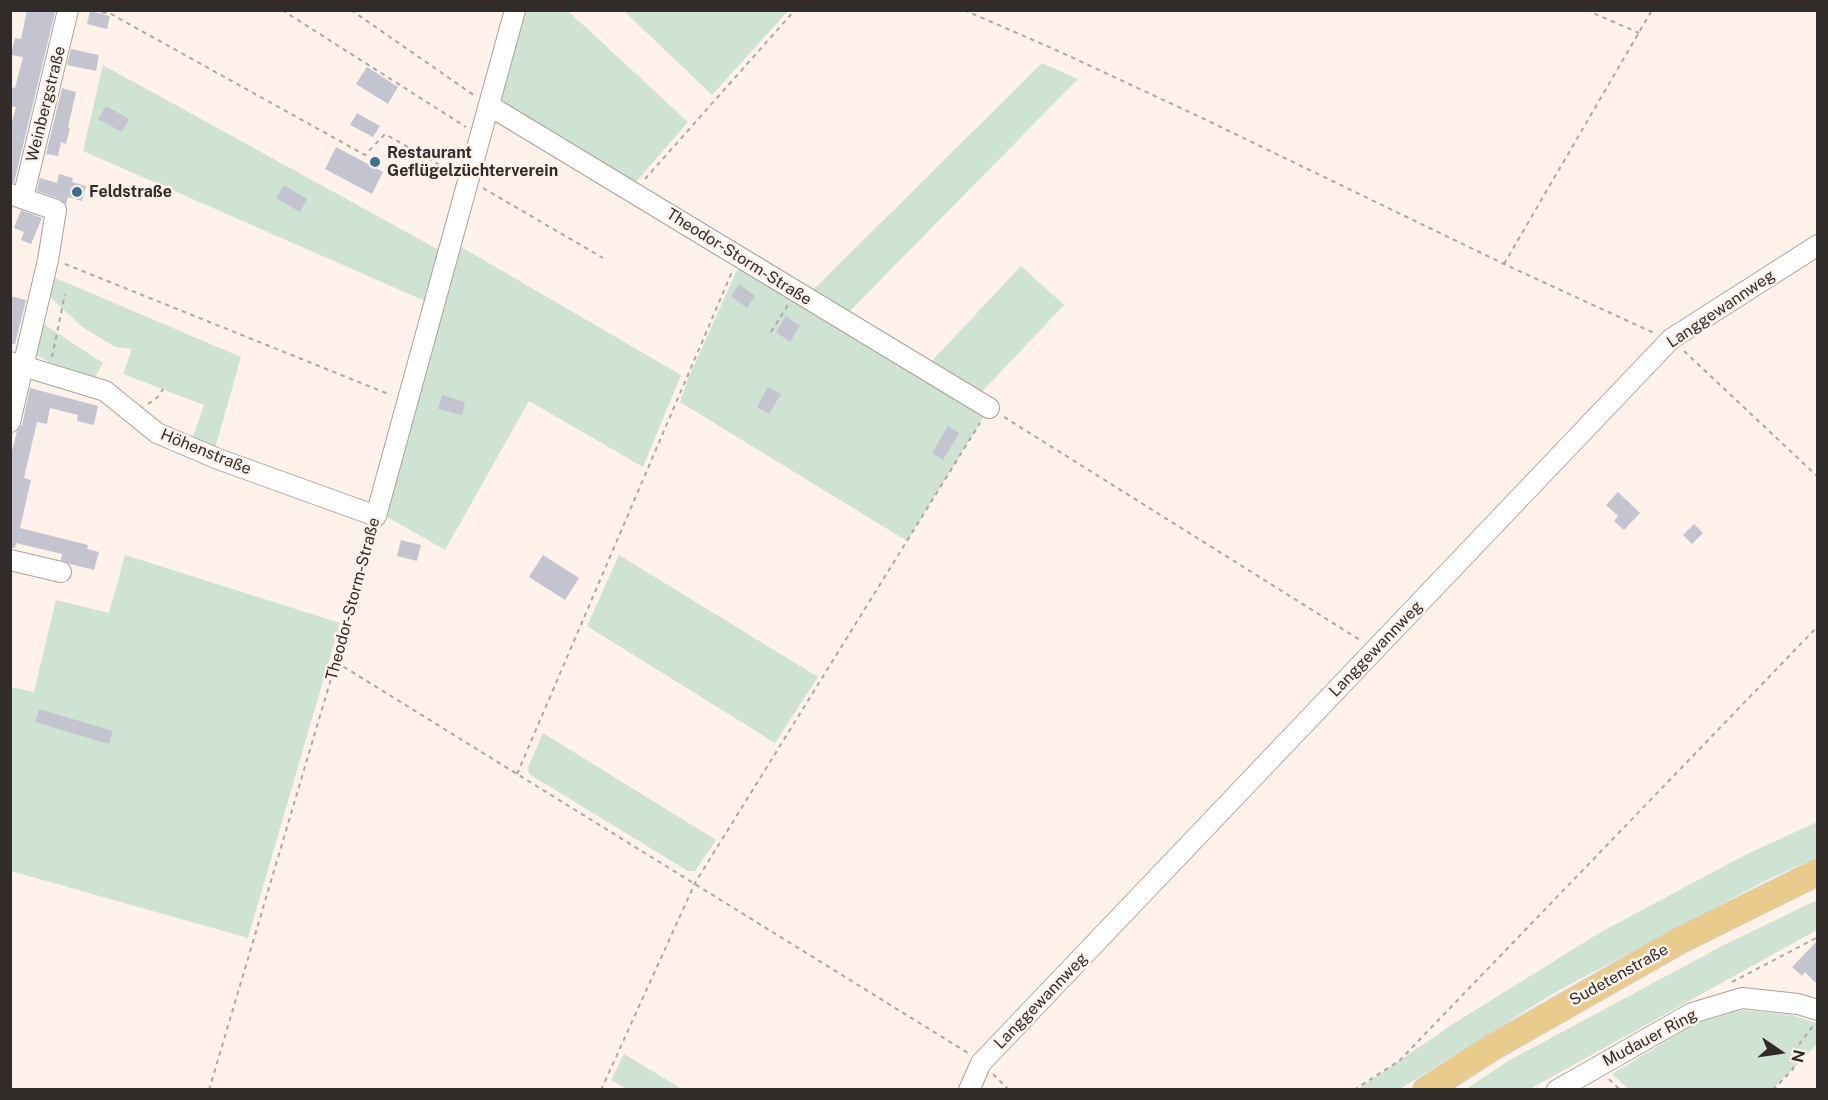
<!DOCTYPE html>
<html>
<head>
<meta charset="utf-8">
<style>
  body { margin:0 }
  #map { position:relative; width:1828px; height:1100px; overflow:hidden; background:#fff2eb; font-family:"Public Sans",sans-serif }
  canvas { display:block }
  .frame { position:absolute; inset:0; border:12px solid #312c2a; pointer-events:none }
  .north { position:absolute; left:1750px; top:1022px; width:60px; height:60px; -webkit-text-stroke:4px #fff2eb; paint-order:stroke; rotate:103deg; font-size:16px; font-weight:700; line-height:24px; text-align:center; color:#312c2a }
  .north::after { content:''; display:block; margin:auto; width:21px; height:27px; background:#312c2a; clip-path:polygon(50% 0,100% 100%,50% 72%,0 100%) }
</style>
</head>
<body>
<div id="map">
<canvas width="1828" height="1100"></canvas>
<div class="frame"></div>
<div class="north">N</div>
</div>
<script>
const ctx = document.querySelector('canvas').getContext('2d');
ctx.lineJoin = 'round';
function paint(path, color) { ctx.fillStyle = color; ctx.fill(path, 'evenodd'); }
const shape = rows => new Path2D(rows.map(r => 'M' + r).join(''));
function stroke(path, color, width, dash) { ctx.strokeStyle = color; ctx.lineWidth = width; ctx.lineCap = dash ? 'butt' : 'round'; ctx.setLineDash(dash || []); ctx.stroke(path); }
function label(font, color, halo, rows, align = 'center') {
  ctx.font = font + ' "Public Sans",sans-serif'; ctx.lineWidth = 5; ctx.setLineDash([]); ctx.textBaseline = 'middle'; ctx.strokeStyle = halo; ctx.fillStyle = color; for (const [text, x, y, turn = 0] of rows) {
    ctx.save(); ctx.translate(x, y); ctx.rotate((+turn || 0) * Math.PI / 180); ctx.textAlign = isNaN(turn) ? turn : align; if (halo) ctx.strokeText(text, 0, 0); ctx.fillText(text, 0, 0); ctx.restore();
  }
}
paint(shape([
  [520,11,568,11,688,122,635,183,498,105],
  [624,11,788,11,712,95],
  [1042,63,1078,79,847,314,812,291],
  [103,65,439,250,425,301,83,151],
  [456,244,681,375,643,467,529,401,445,550,382,514],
  [741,261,989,408,907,541,680,402,687,381],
  [1021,266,1064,305,978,396,929,364],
  [53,277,241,357,214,452,191,442,204,405,123,374,132,349,115,347,81,326,49,296],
  [42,323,103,363,95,377,49,362,35,354],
  [125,555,340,623,248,938,11,871,10,687,34,692,56,600,109,613],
  [619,555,818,677,775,743,587,626],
  [543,733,716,840,695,871,688,871,529,774,528,767],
  [1817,822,1817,857,1765,881,1554,993,1400,1089,1358,1089,1456,1022,1601,932,1747,854],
  [1817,900,1817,930,1530,1089,1466,1089,1508,1061,1724,945],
  [1742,1010,1792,1015,1817,1023,1817,1044,1773,1089,1628,1089,1612,1074,1694,1024],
  [624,1054,682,1089,627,1089,611,1080]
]), '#cee3d2');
paint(shape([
  [27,10,55,12,14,183,10,182,10,130,16,107,10,106,10,87,15,88,23,57,11,55,15,38,21,39],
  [90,11,110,16,107,29,87,24],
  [71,49,99,55,96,71,67,65],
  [367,67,398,87,388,104,356,84],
  [62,88,76,92,68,127,70,128,66,144,61,142,58,156,46,154],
  [106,106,129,119,122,132,98,119],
  [357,113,380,126,373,137,350,125],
  [336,147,383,172,372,194,325,169],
  [59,174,73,178,72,182,86,186,82,201,68,197,66,204,60,199,37,191,40,178,57,183],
  [284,185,307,199,300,212,276,198],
  [21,210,42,218,31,244,21,240,24,232,14,228],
  [739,284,755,296,747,308,731,296],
  [10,296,26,300,15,344,10,344],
  [786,316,800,326,790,342,776,332],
  [768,387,781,394,769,414,757,407],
  [30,388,98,406,94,425,77,421,78,415,50,408,47,424,37,422,24,478,31,480,20,528,88,545,87,549,99,552,94,570,70,564,61,560,62,554,16,543,15,548,10,547,10,459,17,431,22,425],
  [442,395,465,402,462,415,438,409],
  [948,426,959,433,943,460,932,453],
  [1618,492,1640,513,1624,530,1614,521,1618,516,1606,505],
  [1694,524,1703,533,1692,544,1683,535],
  [401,540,421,545,417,561,397,556],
  [543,555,579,578,565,600,529,577],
  [39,709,113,731,109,744,35,722],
  [1818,940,1818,985,1805,972,1802,976,1792,967]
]), '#c4c4d0');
const minor = shape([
  [490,106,989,408],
  [10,194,56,210,48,260,10,422],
  [23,198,68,10],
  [10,362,105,391,157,433,218,459,376,516,515,10],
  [10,560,61,572],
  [969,1090,981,1063,1671,339,1818,245],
  [1557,1090,1692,1013,1742,998,1798,1004,1818,1010]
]);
const major = shape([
  [1426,1090,1493,1047,1679,941,1818,872]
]);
stroke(minor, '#aca09a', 22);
stroke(major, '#d6d5d4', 28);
stroke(shape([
  [93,10,111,14,365,155,385,134,452,172],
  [282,10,466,127],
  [351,10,475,96],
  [964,10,1056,50,1200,117,1504,264,1654,333],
  [1586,10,1639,33],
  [645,179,795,10],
  [483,188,603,258],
  [65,264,391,395],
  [1504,264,1652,10],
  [771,332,788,305],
  [1684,351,1818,477],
  [52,357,65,294],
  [148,404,159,396,163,389],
  [1004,417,1360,640],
  [336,662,968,1053],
  [517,774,732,272],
  [1732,982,1818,937],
  [993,1074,1009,1090],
  [1609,1079,1620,1090],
  [209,1090,336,662,371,533],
  [601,1090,695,883,980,423],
  [1354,1090,1399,1061,1818,626],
  [1773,1090,1793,1069,1800,1043,1813,1026]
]), '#b0a6a1', 2, [4.5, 4.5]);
stroke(minor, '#fff', 20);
stroke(major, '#e9cb8d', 26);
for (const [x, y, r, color] of [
  [375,162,6,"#39748c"],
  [77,192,6,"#39748c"]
]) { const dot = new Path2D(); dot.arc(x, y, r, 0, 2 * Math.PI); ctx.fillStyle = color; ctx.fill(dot); stroke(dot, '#fff2eb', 2); }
label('16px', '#312c2a', '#fff2eb', [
  ["Weinbergstraße",46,104,-76],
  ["Theodor-Storm-Straße",739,257,32],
  ["Langgewannweg",1721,309,-34],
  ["Höhenstraße",206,452,22],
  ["Theodor-Storm-Straße",353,599,-75],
  ["Langgewannweg",1376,649,-46],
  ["Sudetenstraße",1619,975,-29],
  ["Langgewannweg",1041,1001,-46],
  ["Mudauer Ring",1650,1038,-28]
]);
label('bold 16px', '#312c2a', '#fff2eb', [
  ["Restaurant",387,153],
  ["Geflügelzüchterverein",387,171],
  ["Feldstraße",89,192]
], 'left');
</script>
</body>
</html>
